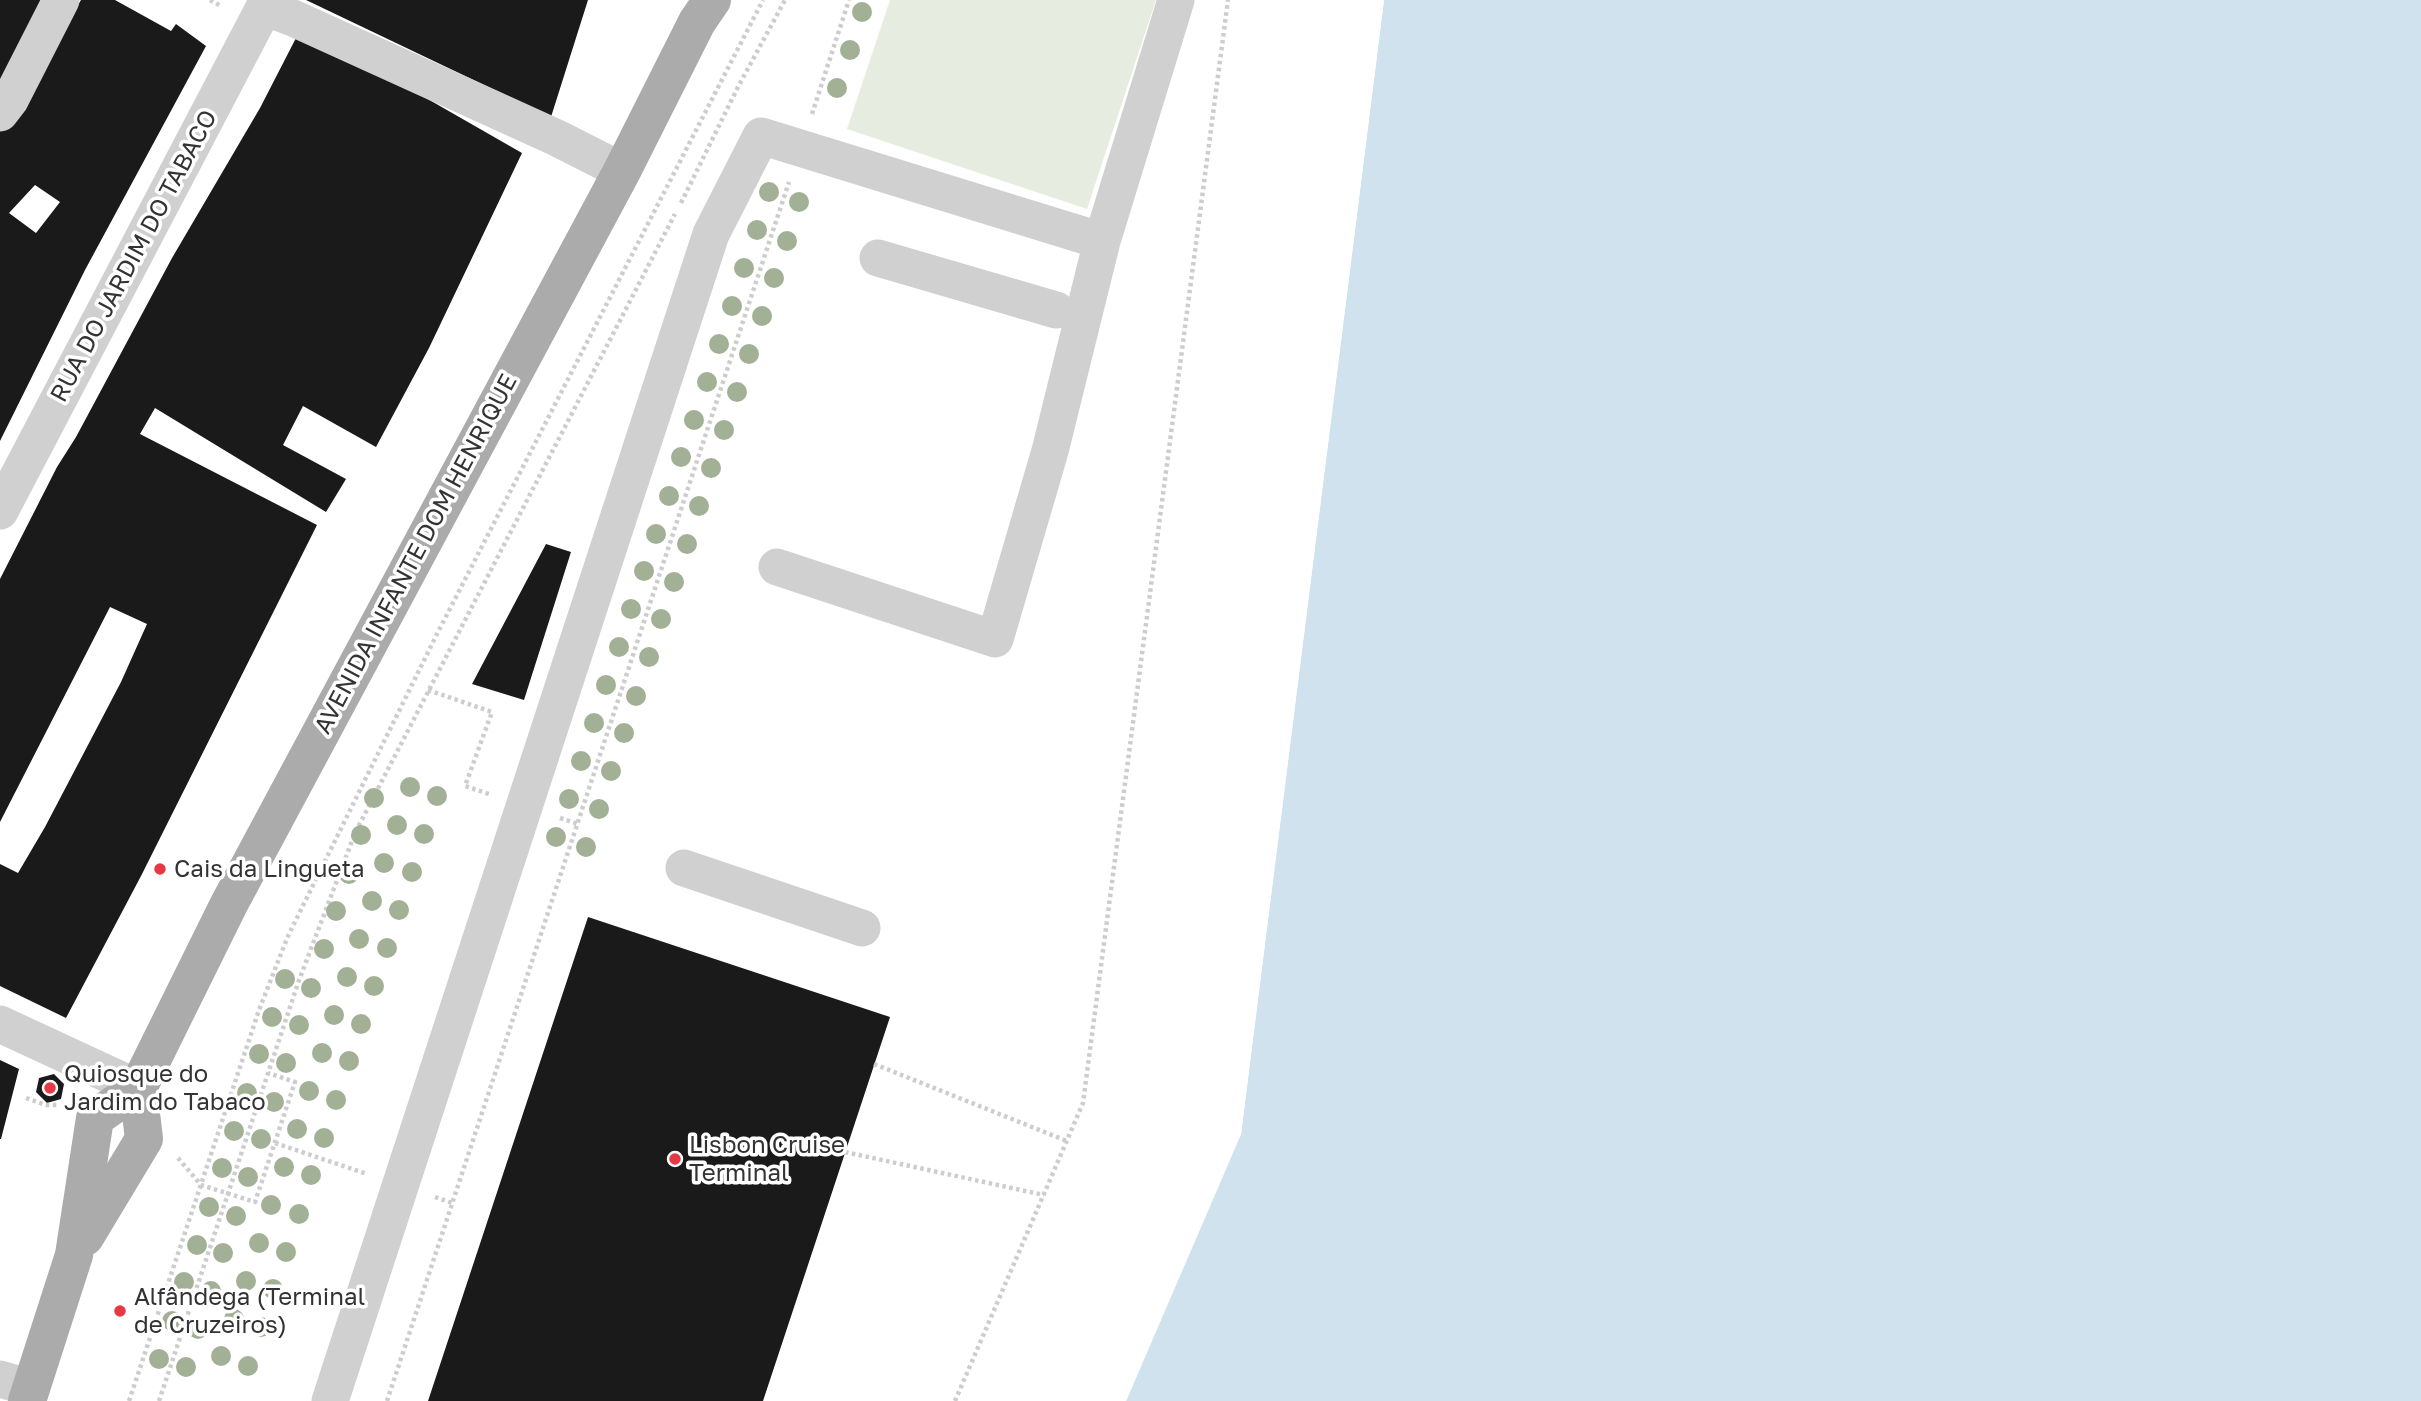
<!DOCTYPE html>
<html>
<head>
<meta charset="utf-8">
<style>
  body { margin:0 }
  canvas { display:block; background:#fff }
</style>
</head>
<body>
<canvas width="2421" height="1401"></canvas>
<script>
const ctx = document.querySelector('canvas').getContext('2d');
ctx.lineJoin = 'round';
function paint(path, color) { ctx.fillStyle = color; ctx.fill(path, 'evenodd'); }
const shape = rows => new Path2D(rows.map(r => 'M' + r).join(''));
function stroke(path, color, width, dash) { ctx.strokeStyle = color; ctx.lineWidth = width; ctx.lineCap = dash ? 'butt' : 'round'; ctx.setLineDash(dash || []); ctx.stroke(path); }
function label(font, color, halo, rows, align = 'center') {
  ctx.font = font + ' "Golos Text",sans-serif'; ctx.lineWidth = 7; ctx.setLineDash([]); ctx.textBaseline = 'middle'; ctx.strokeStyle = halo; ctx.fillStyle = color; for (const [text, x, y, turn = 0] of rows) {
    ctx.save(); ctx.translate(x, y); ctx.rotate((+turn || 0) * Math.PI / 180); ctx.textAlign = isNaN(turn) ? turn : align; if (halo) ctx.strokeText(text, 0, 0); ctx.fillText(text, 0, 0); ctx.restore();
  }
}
paint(shape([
  [890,0,1156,0,1087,209,847,129]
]), '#e6ecdf');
paint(shape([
  [1384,0,2421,0,2421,1401,1126,1401,1241,1134]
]), '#cfe2ee');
paint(shape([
  [1380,0,1384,0,1241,1134,1126,1401,1122,1401,1237,1133]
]), '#fff');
paint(shape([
  [0,0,56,0,0,90],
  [81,0,115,0,171,31,176,24,206,46,85,270,0,441,0,125,18,105],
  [35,185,60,202,36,233,9,213],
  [306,0,588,0,551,117],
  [296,38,405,86,522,153,429,348,376,447,303,406,283,445,346,479,326,512,155,408,140,434,317,525,141,876,66,1018,0,986,0,864,18,873,45,827,121,682,147,624,110,607,0,822,0,579,57,467,76,437,172,258,260,108],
  [546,544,571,552,524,700,472,684],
  [588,917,890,1017,763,1401,428,1401],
  [0,1060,19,1069,1,1139,0,1139],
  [54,1074,64,1084,61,1099,47,1103,36,1092,39,1078]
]), '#1a1a1a');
stroke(shape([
  [210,0,221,6],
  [812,114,849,0],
  [681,203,738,87,785,0],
  [428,690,492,712,465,786,489,794],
  [560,818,578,824],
  [874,1064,1067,1141],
  [26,1098,46,1105,59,1105],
  [275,1143,367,1174],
  [845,1152,1044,1195],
  [178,1158,201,1185,255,1202,295,1082,268,1073],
  [435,1197,452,1203],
  [129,1401,259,1010,288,936,439,630,763,0],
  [159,1401,298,983,355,833,675,214],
  [387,1401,789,182],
  [955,1401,1083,1103,1228,0]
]), '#cdcdcd', 4.5, [3.5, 3.5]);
stroke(shape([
  [264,7,293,18,557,138,622,171],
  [0,113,10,100,61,0],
  [878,258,1056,310],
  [0,511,268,0],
  [777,567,995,639,1050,451,1102,241,1176,0],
  [684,868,862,928],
  [0,1024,138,1088],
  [0,1379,31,1388],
  [330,1401,711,234,761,136,1102,241]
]), '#d0d0d0', 37);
stroke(shape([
  [85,1237,144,1139,138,1088],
  [27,1401,74,1255,95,1118,138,1088,229,904,622,171,697,22,712,0]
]), '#ababab', 38);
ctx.fillStyle = '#a2b095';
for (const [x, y] of [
  [862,12],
  [850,50],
  [837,88],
  [769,192],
  [799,202],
  [757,230],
  [787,241],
  [744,268],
  [774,278],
  [732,306],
  [762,316],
  [719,344],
  [749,354],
  [707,382],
  [737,392],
  [694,420],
  [724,430],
  [681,457],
  [711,468],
  [669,496],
  [699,506],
  [656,534],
  [687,544],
  [644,571],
  [674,582],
  [631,609],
  [661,619],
  [619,647],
  [649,657],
  [606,685],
  [636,696],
  [594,723],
  [624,733],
  [581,761],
  [611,771],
  [410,787],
  [437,796],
  [374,798],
  [569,799],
  [599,809],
  [397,825],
  [424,834],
  [361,835],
  [556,837],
  [586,847],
  [384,863],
  [412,872],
  [349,874],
  [372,901],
  [399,910],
  [336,911],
  [359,939],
  [387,948],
  [324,949],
  [347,977],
  [285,979],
  [374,986],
  [311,988],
  [334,1015],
  [272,1017],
  [361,1024],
  [299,1025],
  [322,1053],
  [259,1054],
  [349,1061],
  [286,1063],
  [309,1091],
  [247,1093],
  [336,1100],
  [274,1102],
  [297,1129],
  [234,1131],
  [324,1138],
  [261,1139],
  [284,1167],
  [222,1168],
  [311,1175],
  [248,1177],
  [271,1205],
  [209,1207],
  [299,1214],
  [236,1216],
  [259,1243],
  [197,1245],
  [286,1252],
  [223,1253],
  [246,1281],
  [184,1282],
  [273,1289],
  [211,1291],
  [234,1319],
  [172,1321],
  [261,1327],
  [198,1329],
  [221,1356],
  [159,1359],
  [248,1366],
  [186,1367]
]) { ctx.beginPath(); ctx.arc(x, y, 10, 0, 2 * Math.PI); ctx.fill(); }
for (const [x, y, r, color] of [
  [160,869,7,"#e63946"],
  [50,1088,7,"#e63946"],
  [675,1159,7,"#e63946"],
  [120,1311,7,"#e63946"]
]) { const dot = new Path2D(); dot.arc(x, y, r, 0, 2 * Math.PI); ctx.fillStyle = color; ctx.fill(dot); stroke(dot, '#fff', 2.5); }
label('24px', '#333', '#fff', [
  ["RUA DO JARDIM DO TABACO",134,256,-62],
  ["AVENIDA INFANTE DOM HENRIQUE",416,554,-62]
]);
label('24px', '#333', '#fff', [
  ["Cais da Lingueta",174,869],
  ["Quiosque do",64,1074],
  ["Jardim do Tabaco",64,1102],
  ["Lisbon Cruise",689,1145],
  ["Terminal",689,1173],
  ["Alfândega (Terminal",134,1297],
  ["de Cruzeiros)",134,1325]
], 'left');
</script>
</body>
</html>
